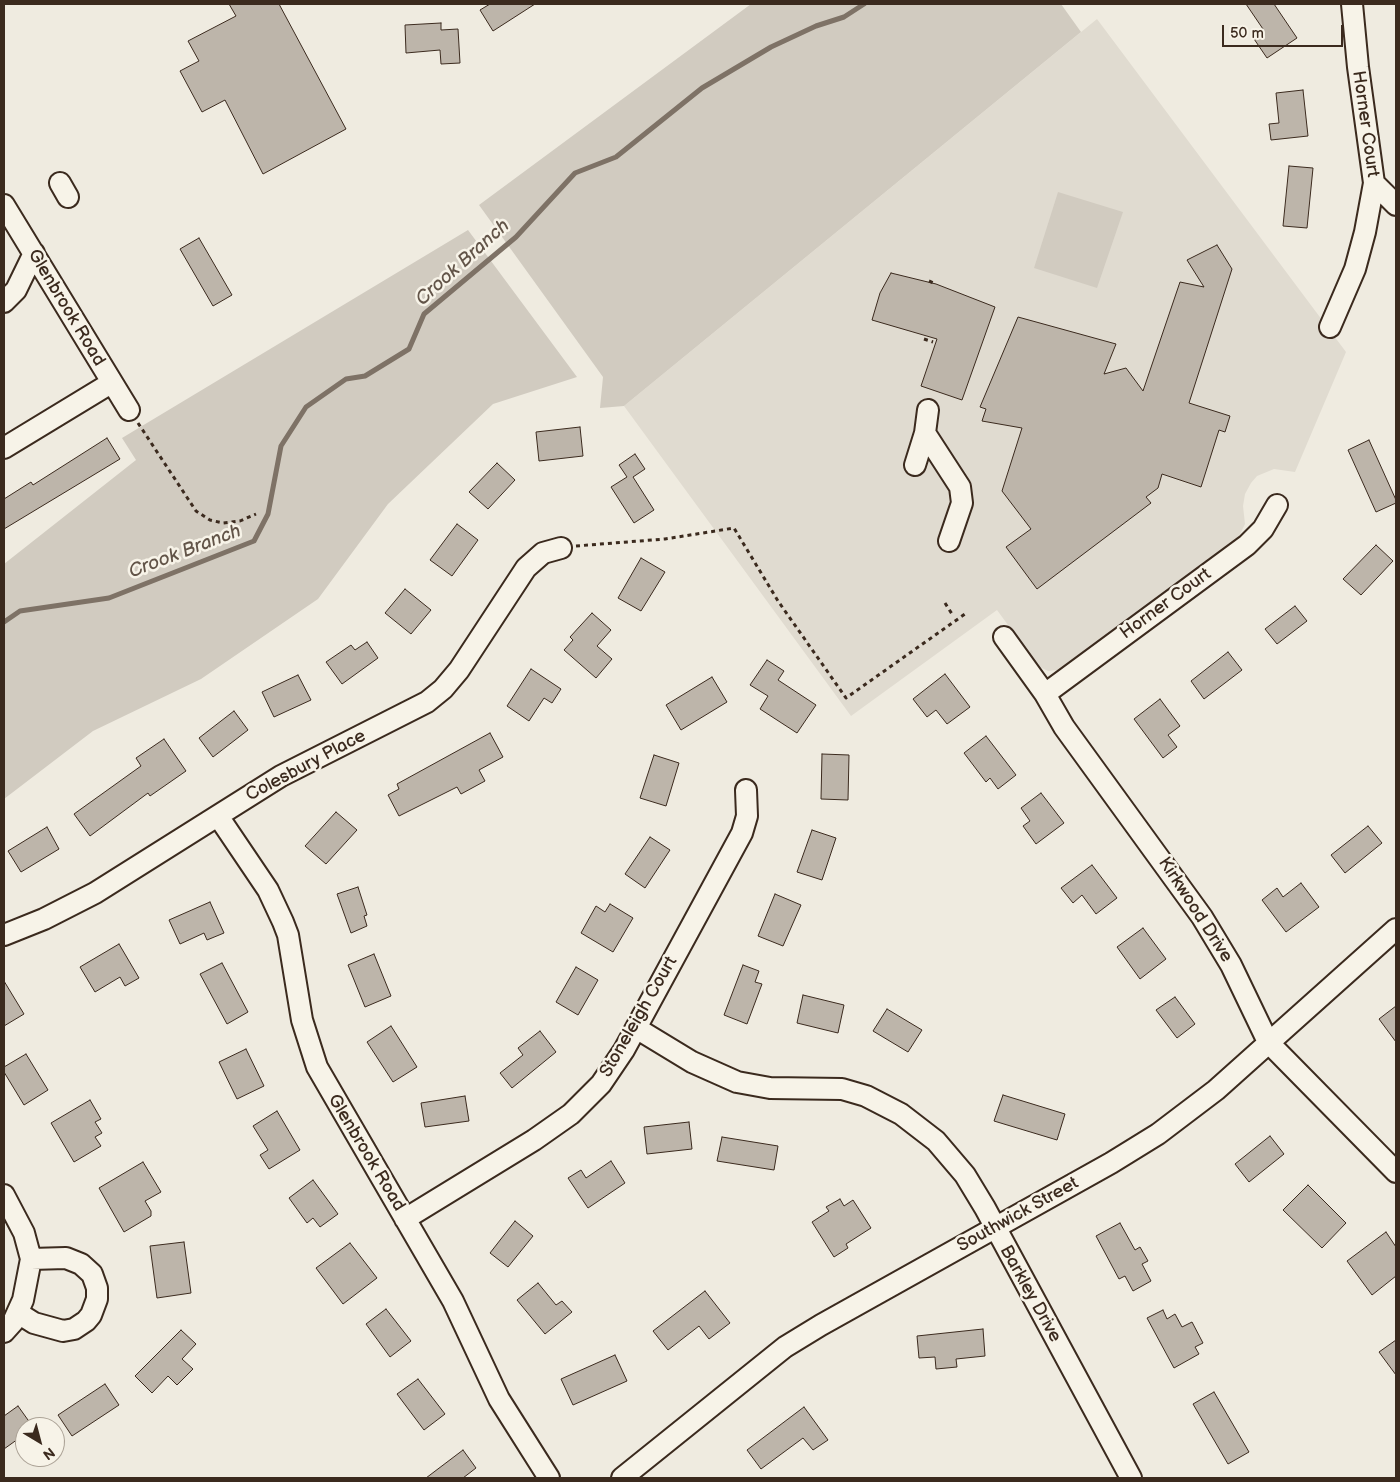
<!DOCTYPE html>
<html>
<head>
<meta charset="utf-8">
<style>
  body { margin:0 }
  #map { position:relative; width:1400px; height:1482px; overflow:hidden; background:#efebe0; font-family:"Balsamiq Sans",sans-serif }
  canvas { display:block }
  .frame { position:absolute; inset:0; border:5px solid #3b2a1e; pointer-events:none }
  .north { position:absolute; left:15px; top:1417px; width:50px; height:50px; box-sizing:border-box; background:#f7f3e8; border:1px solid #aca397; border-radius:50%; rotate:143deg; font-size:14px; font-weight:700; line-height:20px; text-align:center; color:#3b2a1e }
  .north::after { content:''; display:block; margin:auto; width:18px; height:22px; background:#3b2a1e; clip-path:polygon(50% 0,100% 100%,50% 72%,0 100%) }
  .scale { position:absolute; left:1222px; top:25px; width:121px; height:22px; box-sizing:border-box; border:2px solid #3b2a1e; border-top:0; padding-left:6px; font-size:15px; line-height:18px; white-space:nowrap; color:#3b2a1e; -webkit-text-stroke:4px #f7f3e8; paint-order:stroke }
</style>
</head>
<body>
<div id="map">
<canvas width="1400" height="1482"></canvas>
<div class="frame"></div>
<div class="north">N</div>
<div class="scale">50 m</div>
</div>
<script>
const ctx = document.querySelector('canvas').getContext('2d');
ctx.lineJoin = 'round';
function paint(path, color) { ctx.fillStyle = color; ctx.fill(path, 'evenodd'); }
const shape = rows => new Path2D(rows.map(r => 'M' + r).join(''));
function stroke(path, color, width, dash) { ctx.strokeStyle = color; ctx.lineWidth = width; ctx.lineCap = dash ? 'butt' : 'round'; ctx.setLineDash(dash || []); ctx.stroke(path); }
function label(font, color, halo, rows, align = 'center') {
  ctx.font = font + ' "Balsamiq Sans",sans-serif'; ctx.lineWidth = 5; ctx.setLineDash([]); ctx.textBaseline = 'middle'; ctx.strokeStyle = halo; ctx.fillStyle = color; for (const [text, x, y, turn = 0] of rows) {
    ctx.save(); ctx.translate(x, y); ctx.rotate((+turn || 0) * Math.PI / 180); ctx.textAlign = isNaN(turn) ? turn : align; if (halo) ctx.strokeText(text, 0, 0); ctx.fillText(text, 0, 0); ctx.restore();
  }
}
paint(shape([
  [1097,19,1346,352,1295,472,1274,469,1257,476,1251,483,1245,494,1243,506,1245,524,1238,538,1058,670,1048,671,1038,666,997,610,851,716,624,406]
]), '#e0dbd0');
paint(shape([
  [751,4,1061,4,1081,32,624,406,600,408,603,377,479,205],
  [1058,192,1123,212,1097,288,1034,268],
  [468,230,577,377,493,404,388,504,318,599,201,679,93,731,4,799,4,564,136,460,122,438]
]), '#d1cbc0');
stroke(shape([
  [4,622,20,611,109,598,254,541,268,514,281,446,306,407,346,379,365,376,409,349,424,314,516,237,575,173,616,157,702,88,771,47,816,26,844,17,864,4]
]), '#7e7266', 5);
const building = shape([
  [229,4,279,4,346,129,263,174,225,100,202,112,180,71,199,61,188,41,236,16,229,4],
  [490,4,535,4,493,31,480,10,490,4],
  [1246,4,1274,4,1297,38,1267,58,1252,36,1263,29,1246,4],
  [441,23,441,30,458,29,460,63,441,64,440,50,406,53,405,25,441,23],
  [1303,90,1308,136,1271,140,1269,124,1279,123,1276,93,1303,90],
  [1289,166,1313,168,1307,228,1283,226,1289,166],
  [199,238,232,295,213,306,180,249,199,238],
  [1217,245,1232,269,1189,403,1230,416,1225,432,1219,430,1201,487,1162,474,1158,488,1146,497,1151,503,1037,589,1006,547,1031,529,1002,491,1022,428,982,421,986,409,980,407,1018,317,1116,344,1104,374,1126,368,1143,391,1180,282,1204,287,1187,260,1217,245],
  [891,273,936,284,995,307,962,400,921,386,937,339,872,320,880,293,891,273],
  [580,427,583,456,539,461,536,432,580,427],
  [107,438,120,459,4,529,4,499,31,482,33,485,107,438],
  [1369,440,1396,500,1396,503,1376,512,1348,450,1369,440],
  [635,454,645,469,633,477,654,510,634,523,611,487,627,477,619,465,635,454],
  [497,463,515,480,488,509,469,492,497,463],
  [457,524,478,540,452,576,430,560,457,524],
  [1376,545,1393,561,1361,595,1343,579,1376,545],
  [641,558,665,572,641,611,618,598,641,558],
  [405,589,431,610,411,634,385,613,405,589],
  [1295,606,1307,621,1277,644,1265,629,1295,606],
  [592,613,611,630,597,646,612,659,596,678,564,650,573,640,570,637,592,613],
  [367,642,378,658,342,684,326,662,351,645,355,650,367,642],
  [1228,652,1242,670,1204,699,1191,681,1228,652],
  [767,660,784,671,778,680,816,705,797,733,760,709,768,696,750,685,767,660],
  [531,669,561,689,552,703,544,698,529,721,507,706,531,669],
  [945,674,970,707,947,724,936,710,927,717,913,699,945,674],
  [298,675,311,700,274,717,262,692,298,675],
  [712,677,727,702,681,730,666,705,712,677],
  [1160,699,1180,726,1168,735,1177,747,1163,758,1134,719,1160,699],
  [234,711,248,730,213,757,199,738,234,711],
  [490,733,503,757,479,770,485,781,461,794,457,787,399,816,388,795,399,789,397,784,490,733],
  [986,736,1016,775,998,789,990,778,986,782,964,753,986,736],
  [164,739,186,771,150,796,148,793,90,836,74,814,141,766,136,758,164,739],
  [822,754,849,755,848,800,821,799,822,754],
  [654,755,679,763,666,806,640,798,654,755],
  [1041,793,1064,823,1036,844,1023,826,1030,821,1021,808,1041,793],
  [336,812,357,830,326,864,305,846,336,812],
  [1368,826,1382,843,1345,873,1331,855,1368,826],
  [47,827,59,849,21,872,8,851,47,827],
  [812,830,836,838,822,880,797,872,812,830],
  [650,837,670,850,645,888,625,874,650,837],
  [1092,865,1117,898,1096,914,1082,895,1073,903,1061,888,1092,865],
  [1301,883,1319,907,1286,932,1262,900,1277,888,1283,897,1301,883],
  [358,887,367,915,364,916,367,926,351,933,337,894,358,887],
  [775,894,801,905,783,946,758,936,775,894],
  [210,902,224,933,207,940,204,933,180,944,169,920,210,902],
  [610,904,633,918,613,952,581,933,596,906,605,912,610,904],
  [1143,928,1166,959,1140,979,1117,947,1143,928],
  [119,944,139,978,125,986,120,977,95,992,80,967,119,944],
  [374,954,391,996,365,1007,348,965,374,954],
  [222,963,248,1012,227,1024,200,974,222,963],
  [743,965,759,971,755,982,762,984,747,1024,724,1015,743,965],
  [576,967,598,980,578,1015,556,1002,576,967],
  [4,981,24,1014,4,1026,4,981],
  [803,995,844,1005,838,1033,797,1023,803,995],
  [1175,997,1195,1024,1177,1038,1156,1010,1175,997],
  [1396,1006,1396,1042,1379,1019,1396,1006],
  [887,1009,922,1030,908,1052,873,1031,887,1009],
  [391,1026,417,1067,393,1082,367,1042,391,1026],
  [540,1031,556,1052,512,1088,500,1073,523,1055,518,1048,540,1031],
  [246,1049,264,1086,237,1099,219,1062,246,1049],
  [26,1054,48,1090,24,1105,4,1072,4,1067,26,1054],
  [1003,1095,1065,1114,1057,1140,994,1121,1003,1095],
  [465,1096,469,1121,425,1127,421,1103,465,1096],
  [90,1100,101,1119,95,1122,102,1133,95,1137,101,1146,74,1162,51,1123,90,1100],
  [277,1111,300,1150,269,1169,260,1155,268,1150,253,1126,277,1111],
  [689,1122,692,1149,647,1154,644,1127,689,1122],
  [1270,1136,1284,1154,1249,1182,1235,1164,1270,1136],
  [722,1137,778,1146,774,1170,717,1161,722,1137],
  [611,1161,625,1183,588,1208,568,1178,581,1170,586,1178,611,1161],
  [143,1162,161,1192,145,1201,151,1211,151,1216,124,1232,99,1188,143,1162],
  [313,1180,338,1214,320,1227,313,1218,307,1223,289,1198,313,1180],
  [1308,1185,1346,1223,1322,1248,1283,1210,1308,1185],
  [840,1199,844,1206,853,1200,871,1228,846,1244,848,1248,834,1257,812,1222,829,1211,826,1207,840,1199],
  [515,1221,533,1236,508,1267,490,1253,515,1221],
  [1120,1223,1135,1250,1140,1247,1148,1261,1142,1264,1151,1281,1133,1291,1125,1276,1119,1279,1096,1236,1120,1223],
  [1386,1232,1396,1247,1396,1276,1372,1295,1347,1261,1386,1232],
  [184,1242,191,1293,157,1298,150,1246,184,1242],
  [350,1243,377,1278,343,1304,316,1268,350,1243],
  [538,1283,556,1305,562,1301,572,1312,545,1334,517,1300,538,1283],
  [705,1291,730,1323,709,1339,699,1326,668,1350,653,1331,705,1291],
  [386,1309,411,1341,390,1357,366,1324,386,1309],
  [1163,1310,1167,1319,1175,1314,1182,1327,1192,1322,1203,1343,1195,1347,1199,1354,1174,1368,1147,1318,1163,1310],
  [983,1329,985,1356,956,1359,957,1367,936,1369,935,1357,919,1358,917,1336,983,1329],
  [181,1330,196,1344,182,1359,193,1369,177,1385,168,1376,152,1393,135,1376,181,1330],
  [1396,1340,1396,1375,1379,1352,1396,1340],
  [615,1355,627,1381,573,1405,561,1379,615,1355],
  [418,1379,445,1414,424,1430,397,1394,418,1379],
  [105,1384,119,1405,72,1436,58,1415,105,1384],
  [1214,1392,1249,1452,1228,1464,1193,1404,1214,1392],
  [18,1406,33,1427,25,1427,25,1434,4,1449,4,1416,18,1406],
  [804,1407,828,1440,813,1450,803,1438,761,1469,747,1450,804,1407],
  [463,1450,476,1468,463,1478,426,1478,463,1450]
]);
paint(building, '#bdb5aa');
stroke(building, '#3b2a1e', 1);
const minor = shape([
  [60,183,68,197],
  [1374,183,1396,205],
  [4,205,129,410],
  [4,302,16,290,34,253],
  [1330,327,1355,269,1365,232,1374,183,1358,67,1352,4],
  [928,410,925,433,960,487,962,503,949,541],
  [4,448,111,383],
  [915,465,925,433],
  [1004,637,1045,694,1064,727,1202,917,1231,965,1268,1042,1396,1172],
  [1045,694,1247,545,1263,529,1277,505],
  [218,816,268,890,283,922,288,935,302,1020,317,1067,453,1301,499,1399,549,1478],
  [4,935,44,919,95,893,281,776,427,702,443,689,459,670,526,568,543,553,561,548],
  [636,1028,692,1062,737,1082,770,1088,842,1089,866,1096,901,1114,936,1141,965,1175,985,1208,1131,1478],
  [4,1195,24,1233,31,1259,23,1300,13,1322,4,1332],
  [405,1219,534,1140,571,1114,601,1084,624,1050,742,833,747,816,746,790],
  [18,1313,34,1323,63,1331,74,1329,86,1321,91,1315,97,1299,97,1288,92,1274,81,1264,66,1258,31,1259],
  [622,1478,785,1347,821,1325,1111,1163,1158,1134,1216,1090,1396,929]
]);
stroke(minor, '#3b2a1e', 24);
stroke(shape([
  [929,281,936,284],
  [924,339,933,342],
  [138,423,196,511,210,520,223,523,240,521,256,514],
  [576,546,665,539,734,528,778,601,846,698,965,614],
  [945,603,952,614]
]), '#3b2a1e', 3, [4, 4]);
stroke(minor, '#f7f3e8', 20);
label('18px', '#3b2a1e', '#f7f3e8', [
  ["Horner Court",1365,124,82],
  ["Glenbrook Road",66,308,59],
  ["Horner Court",1166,604,-36],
  ["Colesbury Place",306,766,-28],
  ["Kirkwood Drive",1195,910,57],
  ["Stoneleigh Court",639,1017,-60],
  ["Glenbrook Road",366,1153,59],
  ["Southwick Street",1018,1215,-29],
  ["Barkley Drive",1030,1294,61]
]);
label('italic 19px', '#625448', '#f7f3e8', [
  ["Crook Branch",463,263,-42],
  ["Crook Branch",185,552,-21]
]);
</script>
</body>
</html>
